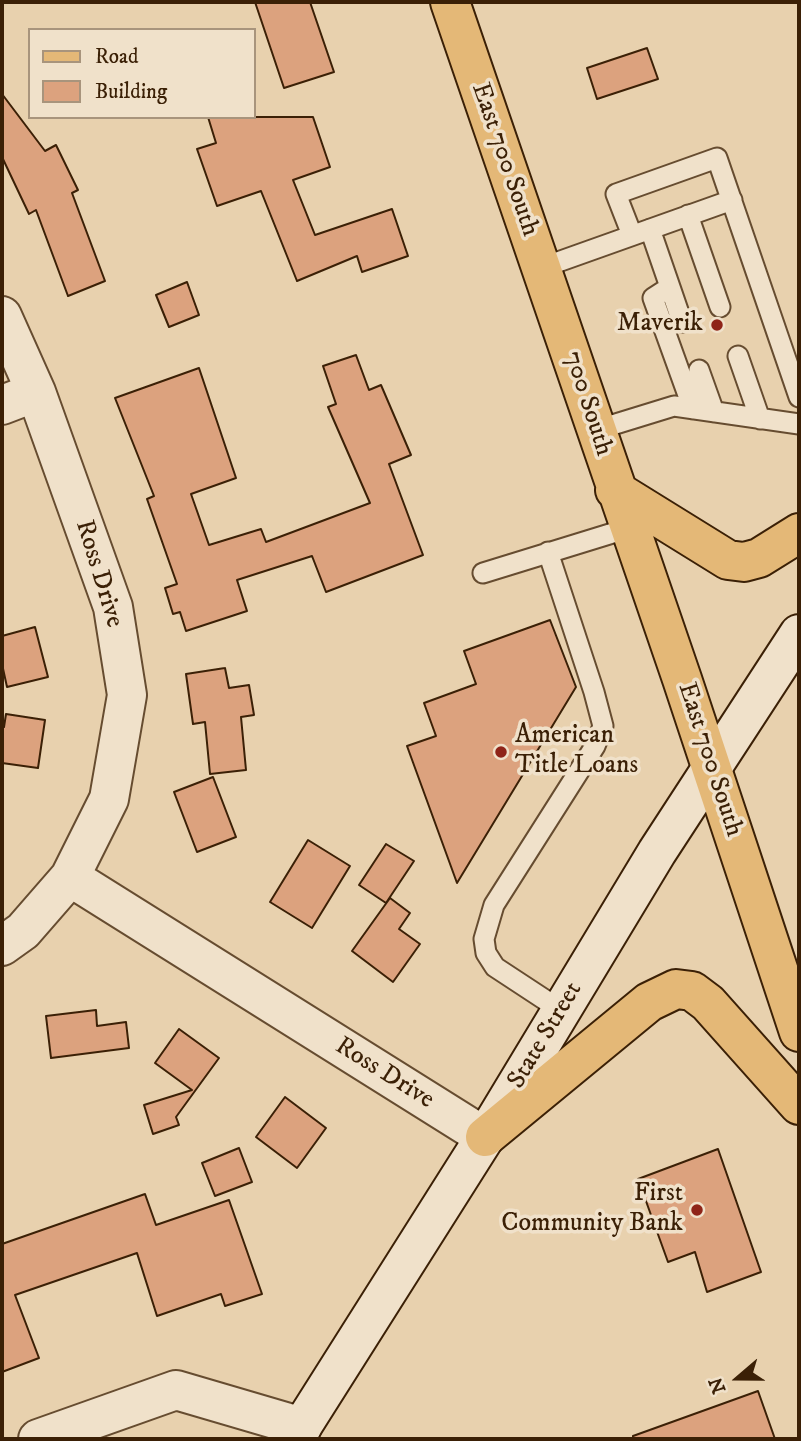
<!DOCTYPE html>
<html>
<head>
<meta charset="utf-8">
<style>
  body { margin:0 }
  #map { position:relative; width:801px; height:1441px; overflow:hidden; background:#e8d1ae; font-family:"IM FELL DW Pica",serif }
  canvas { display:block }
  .frame { position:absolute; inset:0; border:4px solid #3b2006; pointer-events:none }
  .legend { position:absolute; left:28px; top:28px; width:228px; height:91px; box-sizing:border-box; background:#f0e1ca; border:2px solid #a8947c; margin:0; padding:9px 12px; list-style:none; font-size:21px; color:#3b2006 }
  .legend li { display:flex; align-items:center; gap:14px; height:35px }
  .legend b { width:35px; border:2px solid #a8947c }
  .north { position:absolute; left:703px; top:1343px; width:70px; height:70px; -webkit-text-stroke:5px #f0e1ca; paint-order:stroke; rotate:250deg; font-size:19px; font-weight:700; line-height:28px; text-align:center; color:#3b2006 }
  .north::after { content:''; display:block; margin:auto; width:24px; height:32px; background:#3b2006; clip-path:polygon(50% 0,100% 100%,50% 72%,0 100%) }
</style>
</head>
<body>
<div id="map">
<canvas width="801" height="1441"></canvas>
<div class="frame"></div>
<ul class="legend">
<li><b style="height:9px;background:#e4b877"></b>Road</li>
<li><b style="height:19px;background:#dca27e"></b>Building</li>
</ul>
<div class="north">N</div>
</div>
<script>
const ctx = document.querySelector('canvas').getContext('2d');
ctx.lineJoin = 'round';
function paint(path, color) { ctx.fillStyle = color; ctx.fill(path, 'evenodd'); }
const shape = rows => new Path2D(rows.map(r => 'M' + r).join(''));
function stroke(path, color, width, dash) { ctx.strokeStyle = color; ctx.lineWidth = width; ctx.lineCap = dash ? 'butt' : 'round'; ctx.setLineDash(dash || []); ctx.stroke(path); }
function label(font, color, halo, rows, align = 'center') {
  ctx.font = font + ' "IM FELL DW Pica",serif'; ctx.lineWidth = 7; ctx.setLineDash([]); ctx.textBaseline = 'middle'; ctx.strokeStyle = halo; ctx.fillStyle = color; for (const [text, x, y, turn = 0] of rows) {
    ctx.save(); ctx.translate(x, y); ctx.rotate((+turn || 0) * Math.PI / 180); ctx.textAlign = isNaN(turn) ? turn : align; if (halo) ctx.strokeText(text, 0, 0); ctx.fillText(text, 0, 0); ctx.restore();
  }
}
const building = shape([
  [255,2,310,2,334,72,284,88,255,2],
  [647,48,658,79,597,99,587,68,647,48],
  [2,94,45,151,56,145,78,190,72,193,105,281,68,296,36,210,29,214,2,157,2,94],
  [208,117,313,117,330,167,293,180,315,235,392,209,408,256,362,272,357,256,297,281,261,191,217,206,197,149,216,143,208,117],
  [187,282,199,315,169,327,156,295,187,282],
  [356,355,369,390,381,385,411,455,389,464,423,555,326,592,312,556,237,580,247,611,186,631,180,612,173,614,165,588,177,584,147,499,154,496,115,398,199,368,236,478,191,494,209,545,261,529,266,542,370,503,328,407,336,404,323,366,356,355],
  [550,620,576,687,457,883,407,746,436,736,424,703,476,684,464,651,550,620],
  [35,627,48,677,7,687,2,664,2,636,35,627],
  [225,668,229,688,249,685,254,715,241,717,246,770,210,774,205,722,193,724,186,674,225,668],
  [6,714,45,720,38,768,2,763,2,727,4,727,6,714],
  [213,777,236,837,197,852,174,792,213,777],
  [308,840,350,866,312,928,270,902,308,840],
  [386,844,414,861,386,903,359,885,386,844],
  [390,898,410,913,399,929,420,944,393,982,352,951,390,898],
  [96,1010,97,1026,126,1022,129,1048,51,1058,46,1016,96,1010],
  [179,1029,219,1058,176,1117,179,1125,153,1134,144,1105,192,1090,155,1063,179,1029],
  [285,1097,326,1128,297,1168,256,1137,285,1097],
  [239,1148,252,1182,215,1196,202,1163,239,1148],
  [718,1149,761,1272,707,1292,695,1252,668,1262,638,1179,718,1149],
  [145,1194,156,1225,229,1200,262,1294,225,1306,221,1294,157,1316,137,1253,15,1295,39,1358,2,1372,2,1244,145,1194],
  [758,1391,775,1439,633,1439,633,1436,758,1391]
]);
paint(building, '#dca27e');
stroke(building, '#3b2006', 2);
const lane = shape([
  [688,215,720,307],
  [650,229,670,287,653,298,693,409],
  [632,235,616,194,717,158,799,397],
  [541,268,732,200],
  [670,287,682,322],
  [738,356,760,419],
  [699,370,714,412],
  [596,430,674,406,799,424],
  [548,552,594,692,603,726,595,746,494,905,484,939,486,953,495,967,562,1011],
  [483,573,629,528]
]);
const street = shape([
  [2,316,36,392,113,607,127,695,109,799,70,877,23,931,2,946],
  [2,405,36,392],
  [70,877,485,1137],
  [38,1439,176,1390,302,1427]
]);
const secondary = shape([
  [294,1439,485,1137,657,852,799,634]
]);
const primary = shape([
  [450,2,682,679,799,1032],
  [615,490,728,560,744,562,759,558,799,533],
  [485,1137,649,1002,676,989,692,991,708,1003,799,1105]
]);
stroke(lane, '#664c30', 23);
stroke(street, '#664c30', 42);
stroke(secondary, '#3b2006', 42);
stroke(primary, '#3b2006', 42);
stroke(lane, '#f0e1ca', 19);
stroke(street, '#f0e1ca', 38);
stroke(secondary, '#f0e1ca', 38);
stroke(primary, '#e4b877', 38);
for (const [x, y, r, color] of [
  [717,325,7,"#8f2418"],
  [501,752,7,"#8f2418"],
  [697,1210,7,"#8f2418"]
]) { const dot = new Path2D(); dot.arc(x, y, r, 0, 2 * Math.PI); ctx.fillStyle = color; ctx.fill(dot); stroke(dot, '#f0e1ca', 2.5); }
label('26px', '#3b2006', '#f0e1ca', [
  ["East 700 South",504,160,71],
  ["700 South",587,404,72],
  ["Ross Drive",98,574,73],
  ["East 700 South",709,760,72],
  ["State Street",546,1036,-59],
  ["Ross Drive",384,1074,32]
]);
label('26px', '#3b2006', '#f0e1ca', [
  ["Maverik",703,325],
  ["American",515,737,"left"],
  ["Title Loans",515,767,"left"],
  ["First",683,1195],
  ["Community Bank",683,1225]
], 'right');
</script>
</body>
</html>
